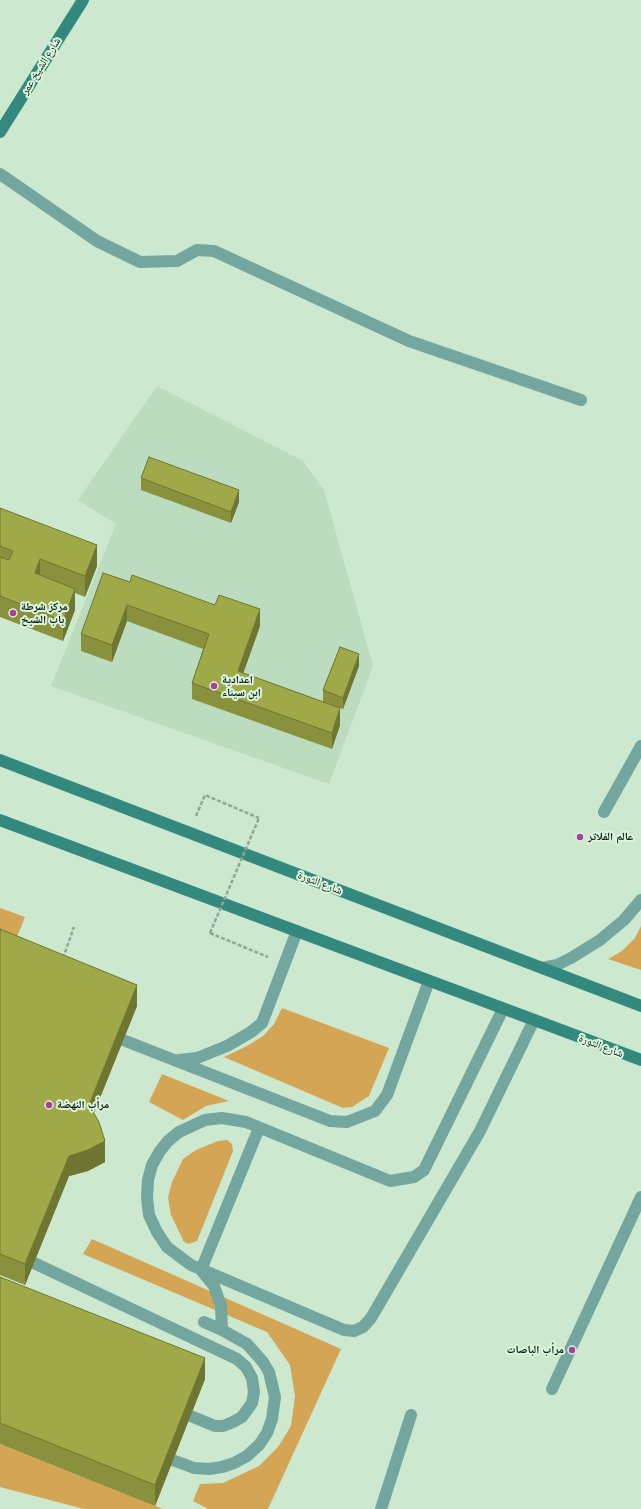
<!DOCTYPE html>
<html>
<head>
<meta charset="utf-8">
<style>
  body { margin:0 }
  canvas { display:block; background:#cce8cf }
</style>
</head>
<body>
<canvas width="641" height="1509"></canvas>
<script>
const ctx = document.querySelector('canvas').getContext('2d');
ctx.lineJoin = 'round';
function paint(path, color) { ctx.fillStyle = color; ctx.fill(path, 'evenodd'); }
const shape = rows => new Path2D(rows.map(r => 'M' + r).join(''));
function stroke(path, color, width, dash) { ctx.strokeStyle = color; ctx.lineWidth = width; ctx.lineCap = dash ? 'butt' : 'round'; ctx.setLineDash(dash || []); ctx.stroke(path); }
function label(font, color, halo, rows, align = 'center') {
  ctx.font = font + ' Montserrat,"Noto Naskh Arabic",sans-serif'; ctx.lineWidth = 4; ctx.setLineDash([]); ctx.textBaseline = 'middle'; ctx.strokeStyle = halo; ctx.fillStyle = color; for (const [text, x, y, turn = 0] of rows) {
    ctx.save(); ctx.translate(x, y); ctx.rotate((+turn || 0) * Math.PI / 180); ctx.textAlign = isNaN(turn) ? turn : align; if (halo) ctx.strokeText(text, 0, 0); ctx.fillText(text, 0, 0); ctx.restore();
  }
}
paint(shape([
  [157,386,303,461,324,490,373,666,329,784,51,686,116,524,78,500]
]), '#bbdcbf');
paint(shape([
  [0,908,25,917,10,954,0,950],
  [641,926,641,970,608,959,622,951,635,938],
  [282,1008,389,1048,369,1096,352,1107,343,1108,224,1057,247,1046,263,1036,274,1024],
  [162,1074,229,1101,206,1106,183,1120,149,1102],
  [227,1140,232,1144,233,1151,197,1241,189,1244,184,1242,171,1215,168,1197,172,1182,183,1159,196,1150,218,1141],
  [92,1239,341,1349,268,1509,208,1509,193,1501,200,1484,223,1483,259,1466,278,1447,291,1426,295,1396,290,1365,267,1332,83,1254],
  [0,1444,163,1509,84,1509,0,1487]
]), '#d4a554');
stroke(shape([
  [196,816,205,795,259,818],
  [210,933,268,957],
  [63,958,74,927]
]), '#91a794', 2.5, [4, 2]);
stroke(shape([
  [0,174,97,241,140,262,177,261,197,250,214,251,409,341,581,400],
  [604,812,641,746],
  [503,1009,424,1170,414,1177,390,1181,246,1122,222,1118,205,1120,179,1132,168,1141,160,1151,152,1165,148,1180,147,1198,149,1215,157,1232,167,1247,191,1265,344,1330,354,1331,363,1327,371,1318,480,1131,534,1020],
  [123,1040,330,1121,347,1122,375,1111,387,1095,429,981],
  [179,1060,197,1058,227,1046,251,1032,262,1023,297,931],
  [34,1263,237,1359,246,1367,252,1378,254,1392,252,1403,242,1417,233,1422,223,1426,215,1426,176,1410],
  [222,1330,221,1306,214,1286,201,1270,259,1128],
  [552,1389,641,1197],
  [159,1455,194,1468,209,1469,222,1467,234,1463,247,1456,259,1445,267,1433,272,1419,275,1397,269,1372,263,1362,247,1344,222,1330,204,1322],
  [381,1509,411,1415]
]), '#73a69e', 12);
stroke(shape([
  [542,968,557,965,571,958,600,940,624,920,641,900]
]), '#73a69e', 12);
stroke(shape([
  [0,132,83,0],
  [0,760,641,1006],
  [0,820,641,1060]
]), '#33897e', 12);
stroke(shape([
  [210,933,259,818]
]), '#91a794', 2.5, [4, 2]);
paint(shape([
  [141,478,239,502,231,523,141,490],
  [0,508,97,566,85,597,75,593,75,610,63,641,0,617],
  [130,582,260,626,243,673,323,702,323,690,359,666,343,709,340,708,340,725,332,749,192,699,192,683,203,649,127,621,112,662,81,651,81,634],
  [0,929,137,1006,94,1113,105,1162,88,1171,69,1176,25,1285,0,1275],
  [0,1277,205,1379,155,1506,0,1444]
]), '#89913d');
paint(shape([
  [239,490,239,502,231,523,231,512],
  [97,545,97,566,85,597,85,576],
  [40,559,40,580,35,573],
  [75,589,75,610,63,641,63,621],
  [127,605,127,621,112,662,112,645],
  [260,609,260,626,238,688,238,671],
  [359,654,359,666,343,709,343,698],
  [340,708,340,725,332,749,332,733],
  [137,985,137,1006,89,1125,89,1105],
  [105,1141,105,1162,88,1171,69,1176,25,1285,25,1264,69,1156],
  [205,1358,205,1379,155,1506,155,1485]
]), '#6f7632');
const building = shape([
  [149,457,239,490,231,512,141,478,149,457],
  [0,508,97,545,85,576,40,559,35,573,75,589,63,621,0,596,0,557,9,560,13,551,0,546,0,508],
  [103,573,130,582,132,575,215,605,219,595,260,609,238,671,340,708,332,733,192,683,209,634,127,605,112,645,81,634,103,573],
  [340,647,359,654,343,698,323,690,340,647],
  [0,929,137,985,89,1105,99,1122,105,1141,88,1150,69,1156,25,1264,0,1254,0,929],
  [0,1277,205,1358,155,1485,0,1423,0,1277]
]);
paint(building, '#9fa947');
stroke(building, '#6f7632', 1);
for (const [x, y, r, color] of [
  [13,613,4,"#ac3d9a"],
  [214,686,4,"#ac3d9a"],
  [580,837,4,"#ac3d9a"],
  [49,1105,4,"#ac3d9a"],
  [572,1350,4,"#ac3d9a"]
]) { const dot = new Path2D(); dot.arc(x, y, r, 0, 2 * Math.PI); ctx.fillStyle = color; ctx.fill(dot); stroke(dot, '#d9f5dc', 1.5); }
label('11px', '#131d14', '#d9f5dc', [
  ["شارع الشيخ عمر",41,66,-58],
  ["شارع الثورة",320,883,21],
  ["شارع الثورة",601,1046,21]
]);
label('bold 11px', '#131d14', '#d9f5dc', [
  ["مركز شرطة",21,607],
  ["باب الشيخ",21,620],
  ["اعدادية",222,680],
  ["ابن سيناء",222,693],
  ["عالم الفلاتر",588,837],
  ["مرأب النهضة",57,1105],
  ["مرأب الباصات",564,1350,"right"]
], 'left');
</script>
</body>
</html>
